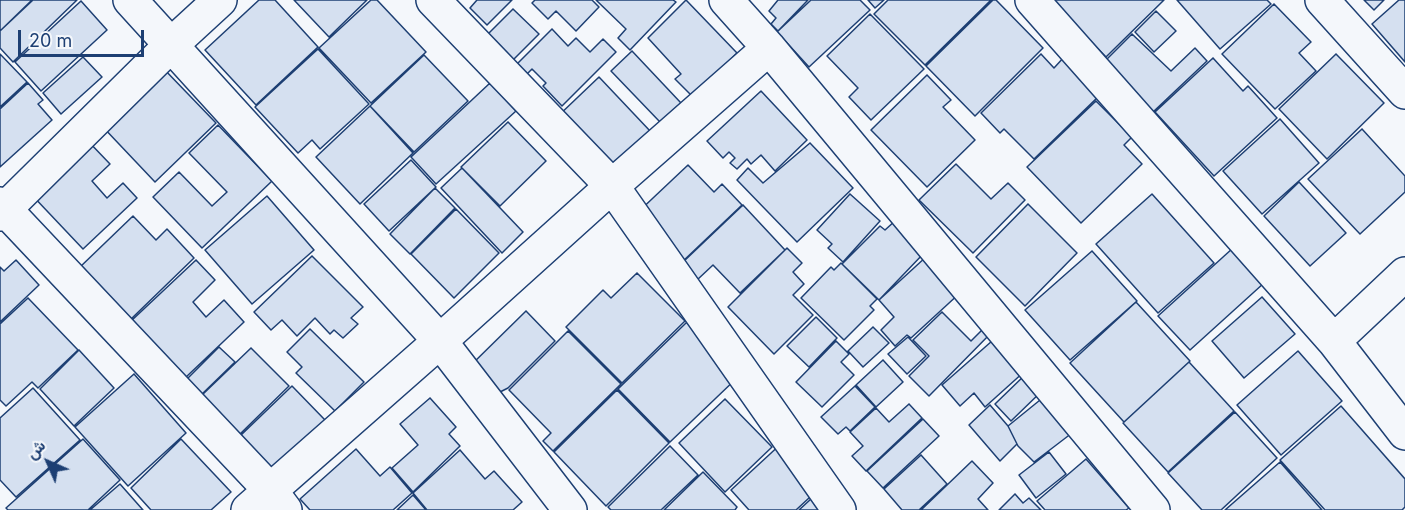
<!DOCTYPE html>
<html>
<head>
<meta charset="utf-8">
<style>
  body { margin:0 }
  #map { position:relative; width:1405px; height:510px; overflow:hidden; background:#f4f7fb; font-family:Inter,Vazirmatn,sans-serif }
  canvas { display:block }
  .north { position:absolute; left:18px; top:432px; width:60px; height:60px; -webkit-text-stroke:4px #f4f7fb; paint-order:stroke; rotate:315deg; font-size:16px; font-weight:700; line-height:24px; text-align:center; color:#1d3f73 }
  .north::after { content:''; display:block; margin:auto; width:21px; height:27px; background:#1d3f73; clip-path:polygon(50% 0,100% 100%,50% 72%,0 100%) }
  .scale { position:absolute; left:18px; top:30px; width:126px; height:27px; box-sizing:border-box; border:3px solid #1d3f73; border-top:0; padding-left:8px; font-size:18px; line-height:21px; white-space:nowrap; color:#1d3f73; -webkit-text-stroke:4px #f4f7fb; paint-order:stroke }
</style>
</head>
<body>
<div id="map">
<canvas width="1405" height="510"></canvas>
<div class="north">ش</div>
<div class="scale">20 m</div>
</div>
<script>
const ctx = document.querySelector('canvas').getContext('2d');
ctx.lineJoin = 'round';
function paint(path, color) { ctx.fillStyle = color; ctx.fill(path, 'evenodd'); }
const shape = rows => new Path2D(rows.map(r => 'M' + r).join(''));
function stroke(path, color, width, dash) { ctx.strokeStyle = color; ctx.lineWidth = width; ctx.lineCap = dash ? 'butt' : 'round'; ctx.setLineDash(dash || []); ctx.stroke(path); }
const building = shape([
  [0,0,32,0,0,31,0,0],
  [33,0,77,0,13,62,0,48,0,31,33,0],
  [259,0,275,0,318,47,256,105,205,50,259,0],
  [294,0,367,0,329,37,294,0],
  [371,0,377,0,426,52,371,103,319,48,371,0],
  [477,0,512,0,487,25,470,8,477,0],
  [535,0,592,0,599,7,576,31,556,11,548,19,532,3,535,0],
  [596,0,673,0,676,2,630,50,618,38,626,29,596,0],
  [686,0,737,53,693,97,675,79,681,74,648,38,686,0],
  [778,0,808,0,778,31,771,24,776,18,769,11,778,0],
  [811,0,860,0,870,10,809,67,777,32,811,0],
  [868,0,884,0,875,8,868,0],
  [888,0,991,0,925,65,874,14,888,0],
  [993,0,996,0,1043,48,975,116,926,66,993,0],
  [1053,0,1164,0,1106,57,1052,1,1053,0],
  [1177,0,1267,0,1271,4,1220,49,1177,0],
  [1364,0,1384,0,1374,10,1364,0],
  [1399,0,1405,0,1405,62,1372,24,1399,0],
  [81,1,107,30,41,91,15,62,81,1],
  [1274,4,1311,42,1299,53,1316,71,1275,109,1222,54,1274,4],
  [513,9,539,34,513,60,488,34,513,9],
  [1156,11,1176,31,1154,52,1135,32,1156,11],
  [870,14,924,69,871,120,849,97,858,88,827,56,870,14],
  [552,29,568,46,576,38,590,52,603,39,616,52,562,106,543,86,546,83,532,69,527,74,517,64,552,29],
  [1132,34,1171,71,1195,48,1207,61,1153,112,1105,61,1132,34],
  [318,49,369,104,320,149,312,140,298,153,255,107,318,49],
  [632,51,681,103,660,122,611,71,632,51],
  [0,54,27,82,0,107,0,54],
  [1041,54,1054,68,1065,56,1101,94,1034,159,1004,129,1000,133,981,113,1041,54],
  [1336,54,1384,103,1327,159,1279,109,1336,54],
  [424,55,468,101,414,152,370,106,424,55],
  [83,57,102,77,61,114,43,93,83,57],
  [1213,58,1243,91,1248,86,1277,118,1214,176,1155,112,1213,58],
  [162,67,216,123,155,182,101,125,162,67],
  [927,75,951,100,943,107,975,140,927,187,871,130,927,75],
  [599,77,651,132,607,172,556,118,599,77],
  [28,83,43,100,38,104,52,120,0,167,0,109,28,83],
  [490,83,516,111,436,184,411,157,490,83],
  [761,91,807,140,775,171,761,155,751,164,747,159,737,169,730,163,735,158,729,152,723,158,707,141,761,91],
  [1096,101,1132,137,1124,145,1142,164,1081,223,1027,167,1096,101],
  [370,106,413,153,360,204,316,157,370,106],
  [1280,119,1319,163,1262,214,1223,171,1280,119],
  [508,122,546,161,500,206,461,167,508,122],
  [218,125,272,181,202,248,153,197,179,172,212,206,227,192,189,153,218,125],
  [1362,129,1405,176,1405,192,1360,234,1308,179,1362,129],
  [86,139,110,164,92,181,107,198,123,183,137,198,83,249,30,193,86,139],
  [810,143,853,188,797,242,737,180,748,168,763,183,810,143],
  [411,160,436,187,389,231,364,204,411,160],
  [956,164,991,199,1008,183,1025,200,973,253,919,200,956,164],
  [688,165,714,192,722,184,742,205,681,263,635,215,688,165],
  [462,168,523,232,502,253,441,188,462,168],
  [1299,182,1346,233,1310,266,1264,216,1299,182],
  [435,188,455,208,410,254,390,234,435,188],
  [850,194,880,221,843,262,828,248,832,244,817,230,850,194],
  [1152,194,1214,263,1158,313,1096,244,1152,194],
  [267,196,314,250,252,304,205,250,267,196],
  [1028,204,1077,253,1025,306,976,257,1028,204],
  [743,205,785,250,740,293,713,265,697,280,682,263,743,205],
  [456,209,499,253,454,298,411,254,456,209],
  [133,216,156,240,167,229,194,258,129,321,79,268,133,216],
  [896,220,925,252,879,300,842,264,880,226,885,230,896,220],
  [787,248,802,263,793,272,804,284,793,295,813,315,774,354,728,307,787,248],
  [1233,248,1264,283,1190,350,1158,316,1233,248],
  [1092,251,1137,301,1070,360,1025,310,1092,251],
  [312,256,363,307,351,318,358,324,343,338,334,330,330,334,315,318,297,336,282,320,271,330,254,312,312,256],
  [927,256,961,292,911,338,907,335,895,346,881,330,894,317,879,300,927,256],
  [16,260,39,285,0,322,0,267,4,271,16,260],
  [196,260,215,280,193,302,206,317,224,300,244,322,184,379,130,322,196,260],
  [841,263,877,299,870,306,874,310,844,340,801,298,831,267,834,270,841,263],
  [637,273,685,321,622,383,566,327,603,290,611,298,637,273],
  [1262,297,1295,334,1244,378,1212,341,1262,297],
  [28,298,78,350,38,388,32,382,6,406,0,400,0,324,28,298],
  [1136,302,1190,361,1124,422,1070,363,1136,302],
  [526,311,555,341,508,388,492,396,466,370,526,311],
  [942,312,971,341,987,325,993,331,929,396,909,376,929,356,913,340,942,312],
  [816,317,837,338,809,367,787,346,816,317],
  [687,322,739,376,670,442,618,389,687,322],
  [873,327,889,343,863,367,848,351,873,327],
  [310,329,364,382,335,411,296,373,302,367,287,352,310,329],
  [568,331,621,384,553,451,543,441,551,433,509,390,568,331],
  [908,337,926,356,907,374,888,354,908,337],
  [836,341,849,354,841,362,854,375,822,407,796,382,836,341],
  [992,341,1025,371,985,407,974,393,960,406,942,385,992,341],
  [219,347,235,362,200,396,185,381,219,347],
  [251,348,289,386,238,436,201,396,251,348],
  [79,350,114,388,74,426,40,389,79,350],
  [1298,351,1342,401,1281,455,1237,405,1298,351],
  [883,360,903,382,876,407,856,385,883,360],
  [1189,362,1234,411,1168,472,1123,423,1189,362],
  [1028,372,1044,389,1011,421,995,404,1028,372],
  [134,374,186,433,128,486,75,427,134,374],
  [292,386,325,420,272,471,239,437,292,386],
  [855,386,875,407,850,431,846,427,838,434,821,417,855,386],
  [33,388,80,440,16,497,0,480,0,418,33,388],
  [617,390,669,443,606,506,554,452,617,390],
  [1045,396,1072,433,1034,462,1018,446,1008,426,1045,396],
  [430,398,456,427,449,434,460,446,413,492,392,468,418,445,400,424,430,398],
  [725,399,772,447,725,492,679,443,725,399],
  [909,404,922,418,866,471,852,456,863,446,850,432,876,408,889,422,909,404],
  [990,405,1008,426,1017,444,1000,461,969,425,990,405],
  [1341,406,1405,479,1405,507,1402,510,1325,510,1280,460,1341,406],
  [1235,412,1277,458,1221,510,1202,510,1168,473,1235,412],
  [923,419,939,436,883,488,867,471,923,419],
  [83,439,120,480,88,510,8,510,6,508,83,439],
  [181,439,231,492,211,510,151,510,131,488,181,439],
  [783,442,823,485,796,510,749,510,731,490,783,442],
  [670,446,698,475,661,510,611,510,608,507,670,446],
  [356,449,380,476,390,467,412,493,393,510,310,510,300,499,356,449],
  [460,450,485,479,494,471,522,502,513,510,427,510,413,493,460,450],
  [1049,452,1066,474,1036,498,1019,475,1049,452],
  [921,455,947,484,919,510,902,510,884,489,921,455],
  [1086,459,1129,508,1126,510,1045,510,1037,501,1086,459],
  [972,461,993,483,978,499,988,510,921,510,972,461],
  [1280,462,1322,510,1225,510,1280,462],
  [703,472,737,507,735,510,664,510,703,472],
  [120,484,143,510,90,510,120,484],
  [825,486,847,510,799,510,825,486],
  [1015,494,1023,503,1029,498,1041,510,999,510,1015,494],
  [413,495,426,510,397,510,413,495]
]);
paint(building, '#d5e0f0');
stroke(building, '#1d3f73', 1.5);
const minor = shape([
  [130,0,440,341,570,510],
  [433,0,612,186,839,510],
  [726,0,769,48,1153,510],
  [1032,0,1334,341,1405,433],
  [1322,0,1405,92],
  [0,204,270,490,285,510],
  [0,214,170,46,220,0],
  [1334,341,1405,274],
  [248,510,440,341,612,186,769,48]
]);
stroke(minor, '#1d3f73', 36);
stroke(minor, '#f4f7fb', 33);
</script>
</body>
</html>
